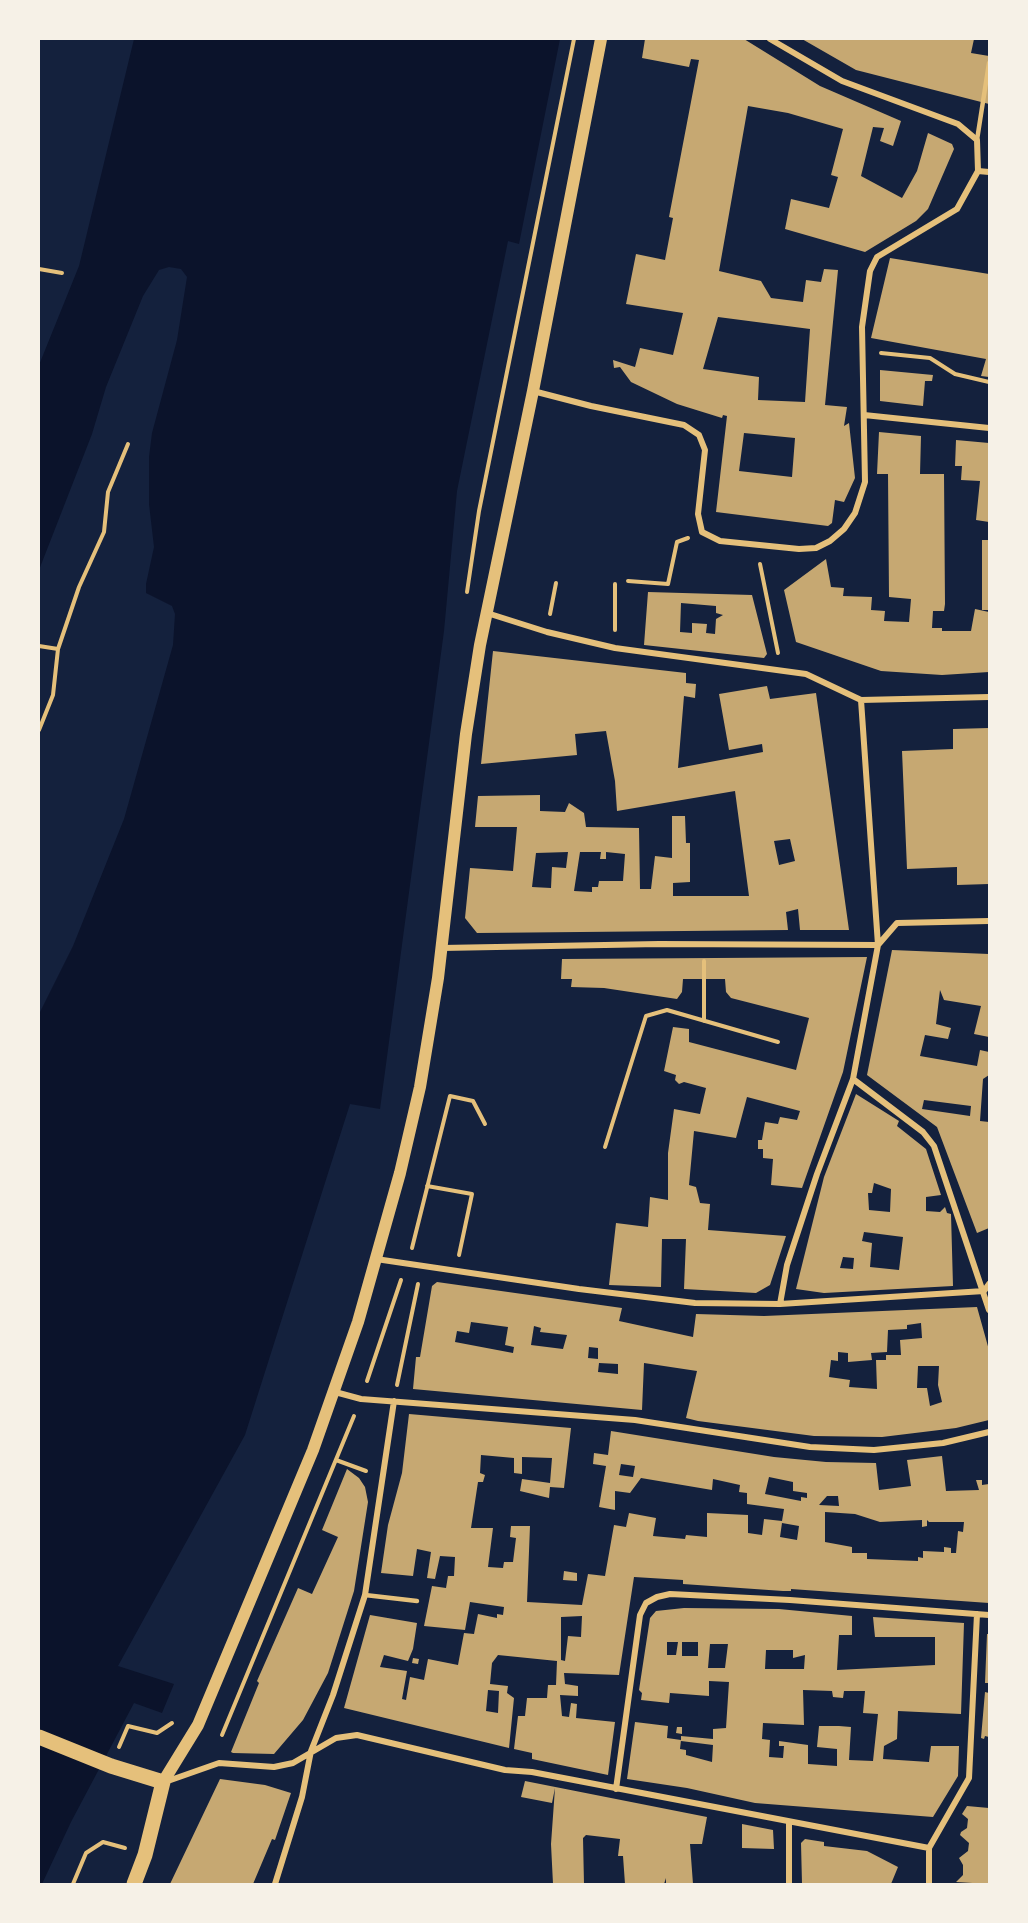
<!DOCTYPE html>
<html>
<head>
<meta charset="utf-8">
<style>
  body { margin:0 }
  #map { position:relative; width:1028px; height:1923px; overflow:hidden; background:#14213d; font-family:"PT Sans Narrow",sans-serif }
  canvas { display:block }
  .frame { position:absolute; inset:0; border:40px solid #f6f1e7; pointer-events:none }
</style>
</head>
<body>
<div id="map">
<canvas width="1028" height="1923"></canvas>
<div class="frame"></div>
</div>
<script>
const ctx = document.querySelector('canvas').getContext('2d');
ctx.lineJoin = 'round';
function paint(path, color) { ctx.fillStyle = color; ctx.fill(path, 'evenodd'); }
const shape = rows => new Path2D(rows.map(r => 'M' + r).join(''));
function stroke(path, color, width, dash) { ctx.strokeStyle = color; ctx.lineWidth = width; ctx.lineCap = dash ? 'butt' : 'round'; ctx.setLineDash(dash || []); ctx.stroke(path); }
paint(shape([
  [134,39,560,39,519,244,508,241,457,491,444,631,380,1109,350,1104,245,1435,118,1666,174,1684,162,1713,134,1703,71,1822,42,1884,39,1884,39,1014,73,946,124,819,173,645,175,614,172,606,146,593,146,584,154,547,149,504,149,457,152,433,177,340,187,277,181,269,169,267,159,270,143,296,106,387,92,434,39,570,39,365,79,266]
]), '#0b132b');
paint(shape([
  [645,39,744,39,820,86,901,121,893,146,880,141,884,128,873,127,861,176,902,198,917,171,928,133,952,144,954,149,928,209,916,221,865,252,785,229,791,199,829,208,838,177,831,175,843,129,788,113,748,106,719,271,761,281,771,298,803,302,806,280,821,282,824,269,838,270,825,405,847,407,844,426,849,423,855,478,844,502,835,500,832,523,828,526,716,512,727,416,723,415,722,418,677,404,631,382,620,367,614,368,613,360,635,367,640,348,673,355,683,313,626,304,636,254,665,260,673,218,669,217,699,60,691,59,689,67,642,58],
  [718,317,810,329,805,402,758,400,759,377,703,369],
  [744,433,795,438,792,477,739,471],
  [802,39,974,39,971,53,989,56,989,104,856,70],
  [890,258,989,274,989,377,981,376,986,359,871,338],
  [880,370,933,375,932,381,925,381,923,406,880,401],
  [879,432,921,436,920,474,944,474,945,604,944,611,933,611,932,628,942,628,942,631,971,631,975,609,989,612,989,672,942,675,881,671,796,642,784,590,826,559,831,587,844,588,843,596,872,597,871,610,885,611,884,621,909,622,911,599,889,597,888,474,877,474],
  [956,440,989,443,989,522,976,520,980,481,961,480,962,466,955,466],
  [982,540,989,540,989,610,982,610],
  [648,592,752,595,767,654,764,658,644,645],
  [681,603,716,606,716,613,723,615,716,619,715,634,706,633,707,624,692,623,692,633,680,632],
  [493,651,686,673,686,683,696,684,695,698,684,696,678,768,763,752,762,744,729,750,719,694,767,686,770,699,816,693,849,930,800,930,798,909,786,912,788,930,477,933,465,918,470,868,513,871,517,827,475,827,478,796,540,795,540,811,565,812,569,803,584,813,586,827,639,828,640,889,651,889,655,856,672,858,672,816,685,816,686,843,690,843,690,882,673,883,673,896,749,896,735,791,617,811,615,781,606,731,575,734,577,755,481,764],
  [790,839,795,861,779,865,774,841],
  [568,852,566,868,552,867,551,888,532,887,536,853],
  [580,852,601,852,600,859,606,859,606,852,625,854,623,881,599,881,598,887,592,887,592,892,574,891],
  [989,728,989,884,957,885,957,867,907,869,902,751,953,749,953,729],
  [892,950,989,954,989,1037,974,1034,981,1006,944,1000,940,990,936,1024,951,1028,948,1039,925,1035,920,1056,977,1066,980,1050,989,1052,989,1075,983,1079,980,1121,989,1122,989,1228,977,1233,937,1127,867,1075],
  [924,1100,971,1106,970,1116,922,1109],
  [867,957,843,1072,802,1188,771,1185,773,1159,763,1158,763,1149,758,1149,758,1140,762,1140,765,1122,778,1124,780,1117,797,1120,800,1111,747,1097,736,1138,694,1131,689,1185,696,1187,700,1203,710,1204,708,1230,786,1236,770,1285,756,1293,684,1289,686,1239,662,1239,661,1287,609,1285,616,1223,648,1227,650,1197,668,1200,668,1153,674,1109,700,1114,706,1088,684,1082,679,1084,675,1080,676,1075,664,1071,673,1027,689,1029,689,1042,796,1070,809,1018,731,998,726,992,725,979,683,979,682,992,677,999,604,988,571,987,572,979,561,979,562,959],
  [856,1094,899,1121,897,1126,926,1149,941,1195,926,1197,926,1211,940,1212,945,1207,947,1213,951,1214,953,1286,824,1293,796,1289,824,1177],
  [874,1183,891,1189,890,1212,869,1210,868,1193,872,1193],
  [864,1232,903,1237,899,1270,870,1267,872,1243,862,1241],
  [843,1257,854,1258,853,1269,840,1268],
  [437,1282,622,1308,619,1321,693,1337,696,1314,764,1316,977,1307,989,1350,989,1420,956,1428,882,1437,814,1436,698,1421,686,1418,697,1371,644,1363,642,1410,413,1389,416,1357,420,1357,432,1286],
  [471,1322,508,1327,505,1345,514,1347,513,1353,455,1342,457,1331,469,1333],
  [921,1323,922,1338,900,1340,901,1355,886,1355,886,1360,876,1360,877,1389,849,1387,850,1380,829,1377,831,1360,838,1361,838,1352,848,1353,848,1362,872,1360,871,1353,887,1352,888,1330,907,1329,907,1325],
  [534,1326,541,1328,540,1332,567,1335,563,1349,531,1345],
  [589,1347,598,1348,598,1359,588,1358],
  [599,1363,618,1364,618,1374,598,1372],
  [918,1366,939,1366,938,1385,942,1402,930,1406,927,1388,917,1388],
  [409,1414,571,1428,564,1488,550,1487,549,1498,520,1491,522,1479,550,1483,552,1458,522,1457,522,1474,514,1473,514,1458,481,1455,480,1473,485,1475,483,1482,478,1482,471,1528,493,1528,488,1567,503,1568,504,1562,513,1562,516,1538,510,1537,511,1526,530,1526,527,1602,582,1605,588,1574,605,1576,614,1525,626,1527,629,1513,656,1518,653,1536,685,1539,686,1535,707,1537,707,1513,748,1515,748,1533,762,1535,764,1519,782,1521,784,1509,747,1504,747,1493,739,1492,740,1485,713,1479,712,1490,641,1478,630,1493,615,1491,615,1510,599,1507,606,1466,593,1464,594,1453,608,1455,611,1431,774,1457,826,1462,876,1463,879,1490,911,1486,907,1460,942,1456,946,1491,979,1490,976,1480,982,1480,982,1485,989,1484,989,1603,791,1589,791,1591,783,1591,683,1584,683,1580,634,1577,619,1675,564,1673,565,1684,578,1686,578,1696,560,1695,562,1716,569,1717,571,1703,577,1704,576,1718,615,1722,608,1775,532,1759,532,1753,514,1749,518,1716,525,1716,527,1698,547,1698,548,1685,556,1685,557,1661,498,1655,492,1663,490,1684,508,1686,507,1693,514,1698,509,1748,344,1708,370,1615,417,1623,413,1649,408,1661,384,1655,380,1667,407,1671,402,1699,406,1700,410,1677,424,1680,428,1659,458,1665,464,1633,474,1634,478,1614,497,1618,497,1614,503,1615,504,1607,470,1602,465,1630,424,1626,432,1586,446,1588,448,1576,454,1576,455,1557,440,1556,435,1579,427,1578,431,1552,417,1549,413,1576,381,1573,388,1525,402,1473],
  [621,1464,635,1466,633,1477,619,1475],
  [769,1477,793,1482,793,1491,807,1493,807,1498,801,1497,801,1501,765,1494],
  [827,1496,838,1496,839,1506,819,1505],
  [825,1512,855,1514,880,1522,922,1520,922,1527,927,1526,927,1520,929,1522,964,1522,963,1532,958,1531,956,1553,951,1553,951,1548,944,1547,944,1552,923,1551,923,1558,918,1557,918,1561,867,1559,867,1553,852,1553,852,1547,825,1542],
  [782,1523,799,1526,797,1540,780,1537],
  [582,1616,581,1637,568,1636,565,1661,561,1660,561,1617],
  [488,1690,499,1691,498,1713,486,1711],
  [347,1469,359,1478,365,1487,368,1502,354,1591,328,1673,303,1720,274,1754,233,1753,231,1752,259,1683,257,1681,298,1588,312,1594,338,1537,322,1530],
  [564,1571,577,1573,577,1581,563,1580],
  [684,1608,779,1609,852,1616,852,1635,839,1635,837,1670,935,1665,935,1637,875,1637,873,1617,964,1623,961,1714,898,1711,897,1739,884,1746,883,1759,929,1762,931,1746,959,1746,958,1776,933,1817,755,1803,687,1788,627,1779,635,1722,668,1726,667,1738,681,1740,680,1749,686,1750,686,1755,712,1762,713,1745,681,1741,681,1736,713,1739,713,1729,726,1728,729,1682,709,1681,709,1696,670,1693,669,1703,641,1700,642,1693,639,1690,650,1618,656,1611],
  [667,1642,678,1642,676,1655,667,1655],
  [682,1642,698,1642,698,1656,682,1656],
  [710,1644,728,1644,725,1668,708,1668],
  [766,1650,793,1650,793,1658,805,1655,804,1669,765,1669],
  [803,1690,832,1691,833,1697,843,1698,844,1691,865,1691,863,1713,878,1714,873,1761,849,1760,851,1727,839,1726,819,1726,817,1747,837,1749,837,1766,808,1764,808,1745,779,1741,779,1746,784,1746,783,1758,769,1757,770,1740,762,1739,763,1723,804,1725],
  [987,1634,989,1634,989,1683,985,1683],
  [413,1658,419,1659,418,1664,412,1663],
  [985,1692,989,1693,989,1737,985,1736,984,1739,981,1738],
  [677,1727,682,1727,682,1734,676,1733],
  [220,1779,265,1785,291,1793,275,1840,272,1839,253,1884,170,1884],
  [525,1781,707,1817,702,1844,690,1844,693,1884,666,1884,666,1878,664,1884,625,1884,623,1856,618,1856,620,1839,586,1835,583,1838,584,1884,553,1884,551,1844,555,1788,552,1803,521,1797],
  [967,1806,989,1808,989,1884,956,1882,963,1875,963,1865,959,1858,968,1851,969,1843,960,1835,961,1832,967,1828,968,1819,962,1814],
  [742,1824,773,1830,774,1849,742,1848],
  [805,1839,824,1842,824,1846,867,1851,898,1867,891,1884,802,1884,801,1843]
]), '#c6a872');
stroke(shape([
  [39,269,62,273],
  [881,353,930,358,955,374,989,382],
  [760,564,778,653],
  [628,581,668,584,677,542,688,538],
  [615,584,615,630],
  [467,592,479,511,574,39],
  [550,614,556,583],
  [39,646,58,649],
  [39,730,53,695,58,649,79,587,104,532,108,492,128,444],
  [704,961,704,1021],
  [605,1147,646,1016,667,1010,778,1042],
  [427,1186,472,1194,459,1255],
  [412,1248,450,1096,473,1101,485,1124],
  [367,1381,401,1280],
  [397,1385,418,1284],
  [336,1460,366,1471],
  [222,1735,354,1416],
  [119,1747,128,1726,157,1733,172,1723],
  [73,1884,86,1853,103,1842,125,1848]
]), '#e5c07b', 4);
stroke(shape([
  [977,140,989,63],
  [365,1595,417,1601]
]), '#e5c07b', 4.5);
stroke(shape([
  [770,39,842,81,958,124,977,140,978,171],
  [978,171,989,172],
  [533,391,591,406,684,425,699,435,705,450,698,514,702,532,720,541,799,549,816,548,830,541,844,529,855,513,865,482,862,327,870,271,877,257,957,209,978,171],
  [864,415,989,428],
  [487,613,547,632,615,648,806,674,861,700,989,697],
  [878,945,897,923,989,921],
  [442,948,659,944,878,945],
  [853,1079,923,1132,934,1146,989,1310],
  [376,1259,579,1289,695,1303,780,1304,984,1291],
  [984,1291,989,1284],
  [780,1304,787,1265,817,1174,853,1079,878,945,861,700],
  [335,1392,361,1399,635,1420,810,1447,874,1450,943,1443,989,1432],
  [165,1782,219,1763,274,1767,293,1763,336,1738,357,1735,505,1770,532,1772,929,1848],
  [616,1789,640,1615,646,1603,657,1597,670,1594,790,1600,989,1615],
  [789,1822,789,1884],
  [275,1884,302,1797,311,1751,333,1695,365,1595,394,1401],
  [929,1884,929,1848,969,1778,977,1614]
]), '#e5c07b', 6);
stroke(shape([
  [163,1782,198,1725,313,1450,358,1322,400,1173,420,1087,438,978,466,734,480,645,533,391,601,39]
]), '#e5c07b', 12);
stroke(shape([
  [39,1737,111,1766,163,1782,145,1855,134,1884]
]), '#e5c07b', 15);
</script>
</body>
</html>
